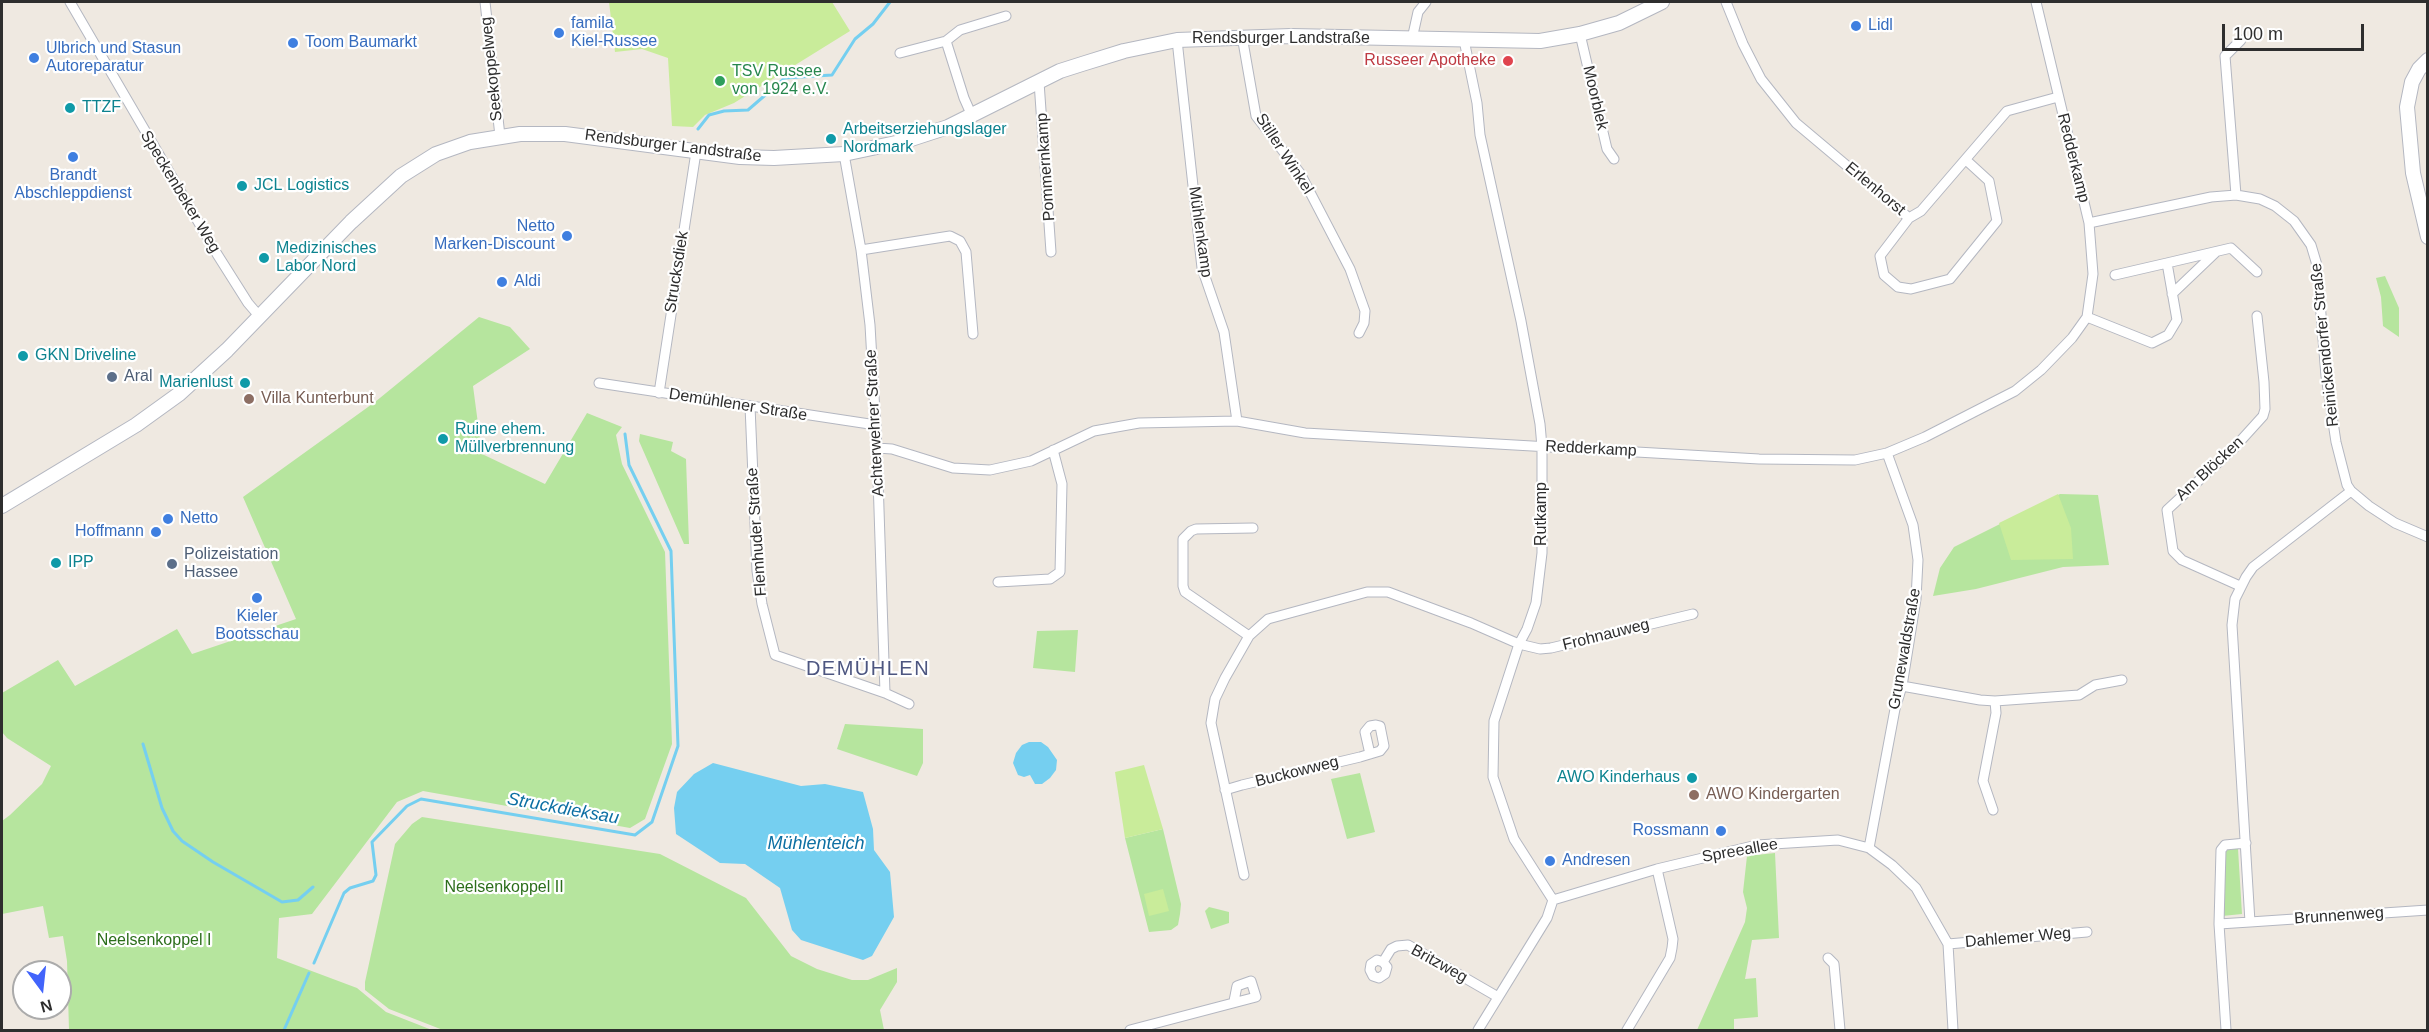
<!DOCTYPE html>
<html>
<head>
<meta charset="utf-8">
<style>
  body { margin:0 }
  #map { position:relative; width:2429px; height:1032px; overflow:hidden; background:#efe9e1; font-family:Helvetica,sans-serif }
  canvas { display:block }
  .frame { position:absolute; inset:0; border:3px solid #2e2e2e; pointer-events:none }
  .north { position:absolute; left:12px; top:960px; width:60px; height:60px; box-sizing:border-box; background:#fff; border:2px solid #ababab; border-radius:50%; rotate:165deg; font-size:16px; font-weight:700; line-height:24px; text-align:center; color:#2e2e2e }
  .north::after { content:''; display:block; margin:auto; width:21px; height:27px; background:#4264fb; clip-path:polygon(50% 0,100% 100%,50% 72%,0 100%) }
  .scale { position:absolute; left:2222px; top:24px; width:142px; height:27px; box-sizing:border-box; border:3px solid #2e2e2e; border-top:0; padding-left:8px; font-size:18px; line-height:21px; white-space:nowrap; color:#2e2e2e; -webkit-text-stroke:4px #fff; paint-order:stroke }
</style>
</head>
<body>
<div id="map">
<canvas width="2429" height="1032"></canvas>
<div class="frame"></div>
<div class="north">N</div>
<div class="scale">100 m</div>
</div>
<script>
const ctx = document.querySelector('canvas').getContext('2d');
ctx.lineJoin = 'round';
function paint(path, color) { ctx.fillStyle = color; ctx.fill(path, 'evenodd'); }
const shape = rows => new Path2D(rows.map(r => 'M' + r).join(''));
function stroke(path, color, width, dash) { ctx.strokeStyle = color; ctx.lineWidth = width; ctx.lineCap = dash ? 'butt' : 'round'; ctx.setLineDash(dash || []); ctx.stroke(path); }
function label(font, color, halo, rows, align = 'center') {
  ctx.font = font + ' Helvetica,sans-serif'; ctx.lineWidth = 4.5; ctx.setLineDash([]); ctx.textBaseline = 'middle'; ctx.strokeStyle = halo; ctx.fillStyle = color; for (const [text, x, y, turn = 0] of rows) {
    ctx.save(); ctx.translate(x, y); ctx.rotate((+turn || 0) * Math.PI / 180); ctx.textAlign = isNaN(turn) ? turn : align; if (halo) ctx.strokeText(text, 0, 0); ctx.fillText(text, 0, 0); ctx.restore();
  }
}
paint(shape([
  [2385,276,2399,308,2399,337,2383,326,2381,297,2376,278],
  [479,317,510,327,530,349,473,386,482,454,545,484,587,413,622,427,616,435,622,464,665,552,672,744,645,819,630,828,423,791,397,802,312,914,279,918,277,958,357,988,386,1012,432,1030,69,1030,67,961,63,936,49,938,43,906,2,914,2,821,10,815,42,784,51,766,7,738,2,732,2,693,58,660,75,686,177,629,192,654,296,619,243,497,375,402],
  [640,434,673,442,671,451,686,459,689,544,684,544,639,441],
  [2060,494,2098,495,2109,565,2063,567,1976,589,1933,596,1940,568,1954,547],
  [1078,630,1075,672,1033,668,1037,631],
  [845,724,923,729,923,763,917,776,837,749],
  [1360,773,1375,832,1347,839,1331,779],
  [422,817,660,854,746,898,791,956,817,969,852,980,868,980,897,968,897,982,880,1010,884,1030,443,1030,389,1009,365,990,365,982,395,844,412,824],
  [1163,829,1181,904,1180,914,1178,925,1171,930,1149,932,1125,838],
  [2229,848,2238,849,2242,914,2222,916,2225,853],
  [1775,853,1779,938,1752,940,1745,979,1756,978,1758,1017,1734,1019,1734,1030,1697,1030,1745,922,1747,908,1743,892,1747,856],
  [1209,907,1229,912,1229,923,1211,929,1205,911]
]), '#b6e59e');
paint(shape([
  [609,2,832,2,850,31,734,103,705,115,693,127,672,126,668,58,642,49,615,52],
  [2058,494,2071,528,2073,559,2011,560,1999,523],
  [1144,765,1163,829,1125,838,1115,772],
  [1163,889,1169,911,1149,916,1144,894]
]), '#c9ec9a');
paint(shape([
  [1029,742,1041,742,1048,747,1057,760,1056,770,1050,778,1042,784,1035,784,1030,775,1024,777,1018,775,1013,763,1016,753,1022,745],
  [713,763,801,786,825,784,863,792,873,829,874,850,890,872,894,917,872,956,863,960,801,940,792,930,780,888,745,864,720,863,676,834,674,808,677,792,694,774]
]), '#75cff0');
stroke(shape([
  [698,129,709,115,724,111,748,110,785,78,832,75,855,39,873,24,890,2],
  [143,744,162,808,173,831,182,841,213,862,282,902,298,900,313,887],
  [314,963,344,893,350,888,373,881,376,875,372,842,407,806,421,799,635,835,652,822,678,746,671,551,629,465,625,434],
  [284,1030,309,973]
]), '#75cff0', 3);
const street = shape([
  [70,2,217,254,248,303,260,317],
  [485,2,500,136],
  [1726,2,1743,44,1761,79,1796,123,1909,218,1921,211,2007,111,2058,97],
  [1580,34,1607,149,1614,159],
  [1242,36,1256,116,1300,173,1350,269,1365,311,1364,323,1359,333],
  [1412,39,1418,12,1426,2],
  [1177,40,1202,268,1224,332,1237,421],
  [1464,40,1477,103,1480,135,1521,321,1540,424,1542,447,1542,553,1536,603,1527,629,1519,644,1494,721,1493,777,1514,839,1553,900],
  [946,41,964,98,972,116],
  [900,53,946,41,960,30,1006,16],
  [1039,82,1051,252],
  [844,154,861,250,870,325,877,448,885,693],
  [2236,195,2225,56,2241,40],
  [1909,218,1880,256,1884,275,1898,287,1911,289,1950,279,1997,221,1989,181,1966,160],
  [2089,223,2211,197,2236,195,2260,199,2275,206,2294,221,2311,245,2317,265,2326,376,2336,442,2347,485,2351,491,2369,506,2395,523,2428,537],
  [861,250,950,236,960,241,966,252,973,334],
  [2115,275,2167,263],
  [2172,294,2216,252],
  [2087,317,2152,343,2168,335,2177,320,2167,263,2231,248,2257,272],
  [599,383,876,425],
  [659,393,696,152],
  [750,406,757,571,762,604,775,655,885,693,909,704],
  [877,448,892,449,953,468,990,470,1031,461,1094,431,1139,423,1237,421,1305,433,1759,459,1855,460,1887,453,1925,437,2015,391,2041,370,2072,338,2087,317,2093,274,2089,223,2036,2],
  [998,582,1050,579,1060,572,1062,484,1053,450],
  [2240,586,2182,560,2173,551,2167,510,2234,448,2263,416,2265,409,2264,382,2257,316],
  [1249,636,1185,592,1183,586,1183,539,1191,531,1196,529,1253,528],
  [1902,686,1980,700,1995,701,2079,695,2095,685,2122,680],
  [1225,790,1242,785,1360,757,1380,751,1384,746,1380,726,1376,725,1370,726,1365,732,1370,754],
  [1993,810,1983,781,1996,713,1995,701],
  [1869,848,1895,709,1902,686,1916,599,1918,560,1913,525,1887,453],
  [1244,875,1211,723,1215,699,1225,678,1249,636,1268,619,1367,592,1388,592,1471,623,1519,644,1540,649,1551,648,1693,614],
  [1553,900,1657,869,1757,845,1838,840,1869,848,1892,865,1916,888,1948,944,1953,1030],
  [2250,922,2428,910],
  [2219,924,2221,850,2225,845,2246,843],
  [1948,944,2087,932],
  [1828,958,1834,964,1840,1030],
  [1383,962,1377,960,1371,964,1370,970,1373,976,1379,978,1385,974,1387,967,1383,962,1391,949,1397,946,1408,945,1498,997],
  [1130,1030,1256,997,1251,981,1237,986,1234,1001],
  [1478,1030,1547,918,1553,900],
  [1627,1030,1670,958,1672,948,1673,939,1657,869],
  [2226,1030,2219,924,2250,922,2232,625,2235,599,2246,577,2253,567,2351,491]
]);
const secondary = shape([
  [2428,60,2419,69,2412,82,2407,107,2413,173,2428,237],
  [2,506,136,425,179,394,227,350,351,222,401,176,436,154,470,142,520,134,565,134,740,157,774,158,844,154,905,141,948,127,1060,71,1082,64,1124,51,1177,40,1291,36,1540,41,1580,34,1619,23,1662,2]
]);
stroke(street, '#b4b7c1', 11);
stroke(secondary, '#b4b7c1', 16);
stroke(street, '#fff', 9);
stroke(secondary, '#fff', 14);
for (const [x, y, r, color] of [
  [1856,26,6,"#3f7fe0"],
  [559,33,6,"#3f7fe0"],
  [293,43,6,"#3f7fe0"],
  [34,58,6,"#3f7fe0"],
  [1508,61,6,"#e0444e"],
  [720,81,6,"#2e9e5b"],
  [70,108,6,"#0f9aa8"],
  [831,139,6,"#0f9aa8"],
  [73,157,6,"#3f7fe0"],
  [242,186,6,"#0f9aa8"],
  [567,236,6,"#3f7fe0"],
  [264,258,6,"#0f9aa8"],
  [502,282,6,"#3f7fe0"],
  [23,356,6,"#0f9aa8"],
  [112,377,6,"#5c6f8a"],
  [245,383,6,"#0f9aa8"],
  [249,399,6,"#8d6e63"],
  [443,439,6,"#0f9aa8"],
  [168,519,6,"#3f7fe0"],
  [156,532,6,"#3f7fe0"],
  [56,563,6,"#0f9aa8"],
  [172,564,6,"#5c6f8a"],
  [257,598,6,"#3f7fe0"],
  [1692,778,6,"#0f9aa8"],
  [1694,795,6,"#8d6e63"],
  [1721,831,6,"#3f7fe0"],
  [1550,861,6,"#3f7fe0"]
]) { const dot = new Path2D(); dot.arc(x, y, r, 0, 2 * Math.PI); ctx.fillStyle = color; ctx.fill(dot); stroke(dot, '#fff', 2); }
label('16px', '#366cbe', '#fff', [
  ["famila",571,24],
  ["Kiel-Russee",571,42],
  ["Lidl",1868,26],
  ["Toom Baumarkt",305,43],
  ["Ulbrich und Stasun",46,49],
  ["Autoreparatur",46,67],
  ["Brandt",73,176,"center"],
  ["Abschleppdienst",73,194,"center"],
  ["Netto",555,227,"right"],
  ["Marken-Discount",555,245,"right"],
  ["Aldi",514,282],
  ["Netto",180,519],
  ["Hoffmann",144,532,"right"],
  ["Kieler",257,617,"center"],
  ["Bootsschau",257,635,"center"],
  ["Rossmann",1709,831,"right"],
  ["Andresen",1562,861]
], 'left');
label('16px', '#2e2e2e', '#fff', [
  ["Rendsburger Landstraße",1281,39],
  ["Seekoppelweg",492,69,-96],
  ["Moorblek",1595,98,77],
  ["Rendsburger Landstraße",673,146,7],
  ["Stiller Winkel",1284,154,57],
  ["Redderkamp",2073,158,76],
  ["Pommernkamp",1046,167,-94],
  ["Erlenhorst",1875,189,40],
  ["Speckenbeker Weg",180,192,59],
  ["Mühlenkamp",1200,232,82],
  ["Strucksdiek",677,272,-81],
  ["Reinickendorfer Straße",2325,345,-96],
  ["Demühlener Straße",738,405,9],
  ["Achterwehrer Straße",875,423,-93],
  ["Redderkamp",1591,449,3],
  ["Am Blöcken",2210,469,-43],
  ["Rutkamp",1542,514,-90],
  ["Flemhuder Straße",757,532,-94],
  ["Frohnauweg",1606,635,-14],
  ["Grunewaldstraße",1905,649,-80],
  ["Buckowweg",1297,772,-14],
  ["Spreeallee",1740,851,-10],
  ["Brunnenweg",2339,916,-4],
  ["Dahlemer Weg",2018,938,-5],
  ["Britzweg",1439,964,29]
]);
label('16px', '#be3a42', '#fff', [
  ["Russeer Apotheke",1496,61]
], 'right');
label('16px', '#27864d', '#fff', [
  ["TSV Russee",732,72],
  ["von 1924 e.V.",732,90]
], 'left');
label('16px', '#0d838f', '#fff', [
  ["TTZF",82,108],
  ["Arbeitserziehungslager",843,130],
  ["Nordmark",843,148],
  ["JCL Logistics",254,186],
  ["Medizinisches",276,249],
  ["Labor Nord",276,267],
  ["GKN Driveline",35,356],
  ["Marienlust",233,383,"right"],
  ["Ruine ehem.",455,430],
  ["Müllverbrennung",455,448],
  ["IPP",68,563],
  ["AWO Kinderhaus",1680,778,"right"]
], 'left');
label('16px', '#4e5e75', '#fff', [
  ["Aral",124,377],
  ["Polizeistation",184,555],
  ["Hassee",184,573]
], 'left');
label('16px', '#785e54', '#fff', [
  ["Villa Kunterbunt",261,399],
  ["AWO Kindergarten",1706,795]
], 'left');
label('16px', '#2c6e1b', '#fff', [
  ["Neelsenkoppel II",504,888],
  ["Neelsenkoppel I",154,941]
]);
label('italic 18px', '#0d6fa3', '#fff', [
  ["Struckdieksau",563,809,10],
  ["Mühlenteich",816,844]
]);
ctx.letterSpacing = '1.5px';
label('20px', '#4d5680', '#fff', [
  ["DEMÜHLEN",868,669]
]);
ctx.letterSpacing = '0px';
</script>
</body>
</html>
